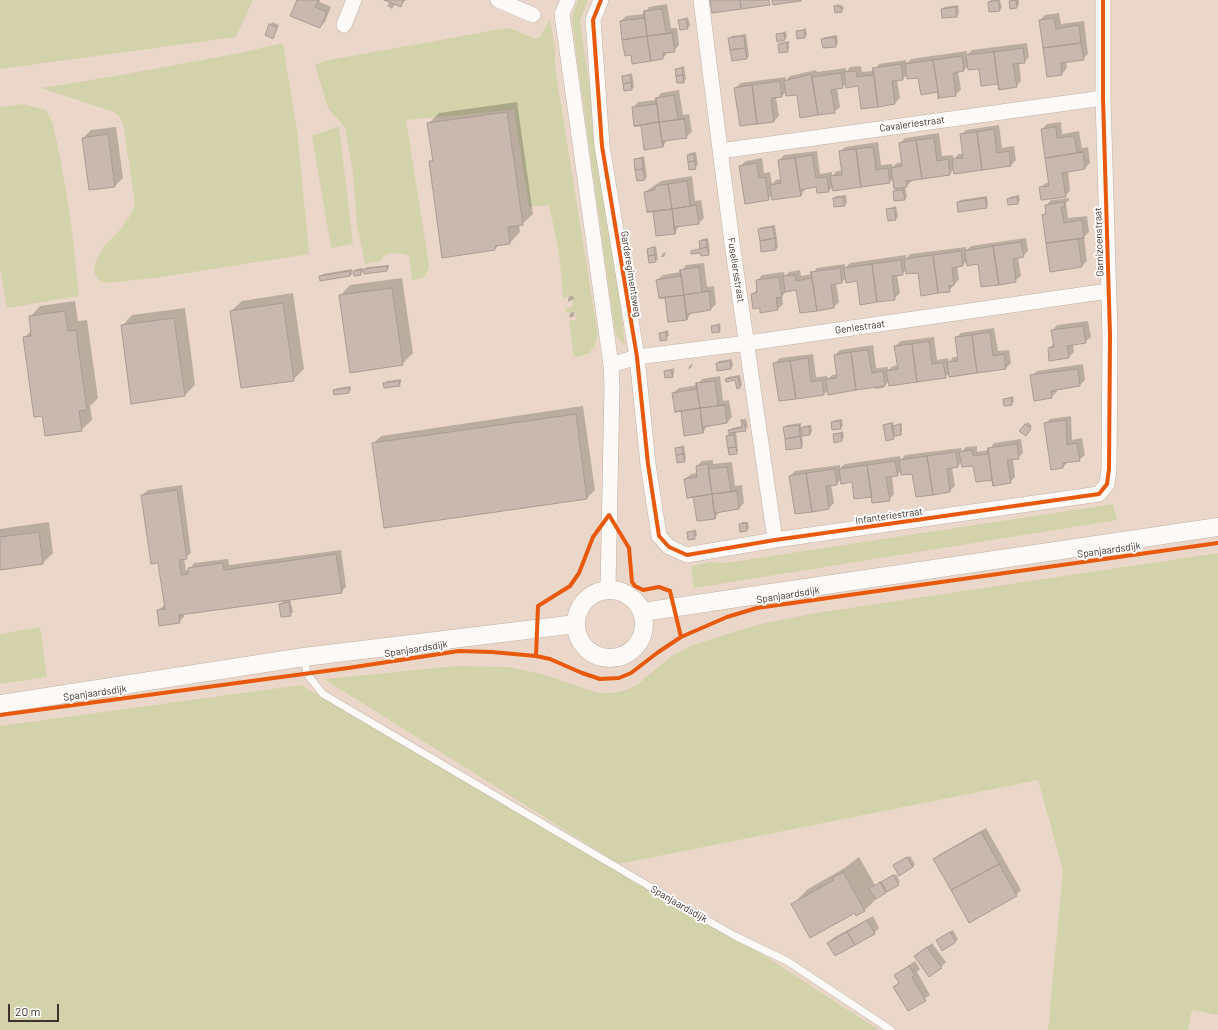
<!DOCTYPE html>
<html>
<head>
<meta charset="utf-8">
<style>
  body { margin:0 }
  #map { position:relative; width:1218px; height:1030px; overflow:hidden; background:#ead7c9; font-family:Barlow,sans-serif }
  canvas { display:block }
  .scale { position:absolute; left:8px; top:1004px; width:51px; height:18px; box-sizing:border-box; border:2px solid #403329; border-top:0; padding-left:5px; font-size:12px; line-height:14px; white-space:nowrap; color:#403329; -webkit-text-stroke:3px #fefefe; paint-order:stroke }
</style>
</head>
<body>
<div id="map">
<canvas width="1218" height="1030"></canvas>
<div class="scale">20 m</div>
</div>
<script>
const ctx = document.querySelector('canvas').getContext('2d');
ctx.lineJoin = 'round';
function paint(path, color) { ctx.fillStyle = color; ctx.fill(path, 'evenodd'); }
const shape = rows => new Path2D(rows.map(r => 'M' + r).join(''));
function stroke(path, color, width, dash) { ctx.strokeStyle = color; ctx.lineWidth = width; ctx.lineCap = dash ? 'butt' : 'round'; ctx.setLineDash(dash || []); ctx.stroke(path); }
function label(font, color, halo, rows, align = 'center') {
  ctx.font = font + ' Barlow,sans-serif'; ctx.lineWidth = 4; ctx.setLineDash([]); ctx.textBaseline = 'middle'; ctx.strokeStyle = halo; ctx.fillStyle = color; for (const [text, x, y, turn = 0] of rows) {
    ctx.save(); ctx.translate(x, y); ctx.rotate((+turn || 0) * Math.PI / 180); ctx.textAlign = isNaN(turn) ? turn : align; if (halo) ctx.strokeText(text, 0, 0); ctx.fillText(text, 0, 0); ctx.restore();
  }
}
paint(shape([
  [0,0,253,0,236,37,0,69],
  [578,0,588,0,580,21,616,269,625,343,624,345,616,335,614,325,576,52,572,17],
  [550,19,555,49,555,67,598,336,594,347,589,353,578,357,574,357,569,321,577,319,574,312,567,313,565,308,573,307,572,296,563,298,559,252,549,205,529,207,514,110,406,120,429,265,428,271,422,279,412,280,409,256,403,254,389,253,383,257,381,261,365,264,357,225,353,173,345,127,328,108,315,65,324,61,507,28,512,29,536,39,540,37],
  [283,43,298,138,309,254,155,278,105,283,99,280,94,273,96,261,104,246,118,232,130,216,135,204,124,128,120,117,114,112,41,88,121,75,240,53],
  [24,104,46,110,53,124,61,162,71,222,79,296,7,308,0,267,0,107],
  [339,126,353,244,331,248,312,136],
  [1113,504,1117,520,694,588,691,566,710,562,726,563],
  [1218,553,1218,1015,1192,1010,1188,1030,1048,1030,1063,870,1038,780,619,864,324,679,456,666,509,667,542,674,598,693,612,693,626,690,638,684,670,657,693,645,756,625,816,613],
  [40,627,47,677,0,684,0,634],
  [301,685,768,958,879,1030,0,1030,0,726]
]), '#d3d3ab');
paint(shape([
  [298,0,320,0,320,2,331,7,325,22,320,27],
  [386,0,406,0,400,6,395,4,392,9,387,6,390,2],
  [991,0,1000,0,1002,8,999,10,989,2],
  [1011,0,1019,0,1019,5,1017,7,1011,8],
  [667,4,671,28,677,28,679,45,674,51,668,52,663,58,621,21,626,16,644,14,649,7],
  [837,4,843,6,844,9,841,11,835,7],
  [958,5,959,13,957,16,943,17,942,9,944,7],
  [1059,13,1061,24,1084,21,1088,54,1083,59,1066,62,1067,68,1062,74,1040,20,1045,15],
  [688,17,690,26,687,28,679,20],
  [272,22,279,25,273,38,270,25],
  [806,28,807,35,804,37,797,32],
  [786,31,787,37,785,39,777,35],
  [746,34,749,56,747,58,730,38,732,36],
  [837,35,838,43,836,46,824,47,822,39,825,37],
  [789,41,789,48,787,51,779,44,782,42],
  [1027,43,1029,57,1024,62,1019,62,1021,81,1016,86,999,83,980,68,968,66,964,70,958,71,961,90,955,95,938,91,919,76,907,74,903,79,897,80,900,98,895,103,862,108,858,85,847,83,842,87,837,88,840,107,834,112,801,117,798,94,786,92,782,96,776,97,779,116,774,121,735,88,741,83,785,77,786,80,790,76,816,70,817,72,846,68,846,72,850,67,861,66,862,72,874,71,879,64,906,60,907,63,911,59,967,51,967,55,972,50],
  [684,66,686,79,684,82,678,82,676,69],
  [632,73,634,87,632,89,623,76],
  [679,90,683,115,689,114,692,132,686,137,668,139,663,146,645,149,641,125,633,108,638,102,656,100,661,93],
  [517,102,533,214,522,224,519,225,520,232,510,243,500,244,495,249,430,162,434,158,428,124,439,113],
  [1061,122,1062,134,1079,131,1082,148,1088,147,1090,163,1085,168,1068,171,1070,191,1065,196,1040,188,1046,183,1049,182,1042,129,1047,124],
  [999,125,1002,148,1014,146,1016,160,1011,165,954,169,950,174,911,179,912,181,905,187,907,197,904,200,894,191,897,188,894,178,889,182,833,187,829,191,817,186,806,188,801,195,772,195,768,199,740,166,746,161,762,158,764,173,770,172,772,184,776,180,782,179,779,160,784,155,817,151,820,174,832,172,832,176,837,171,842,171,840,152,845,147,878,142,881,165,892,164,893,167,897,163,903,162,900,143,905,138,939,133,942,156,953,155,954,159,958,154,964,154,961,135,966,130],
  [116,127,123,178,115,186,83,138,91,130],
  [696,152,698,165,690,169,688,155,690,153],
  [644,156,647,177,644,179,635,159],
  [692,176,695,201,701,200,704,218,699,223,680,225,675,232,657,235,654,211,645,192,661,181],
  [846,195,847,203,844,205,834,199,836,196],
  [1019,195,1020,200,1018,203,1008,199,1010,197],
  [987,196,988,205,986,207,958,202,960,200],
  [1069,198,1069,200,1066,203,1068,218,1087,216,1089,232,1084,237,1087,261,1082,266,1051,270,1043,215,1047,211,1046,206,1051,200],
  [896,206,898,217,895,219,887,209],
  [775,225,778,247,776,249,759,230,761,227],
  [708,238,710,252,708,254,692,251,701,248,700,242,702,239],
  [1026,238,1028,251,1023,256,1018,257,1021,276,1015,281,979,263,967,261,963,265,957,266,959,279,949,291,918,272,907,269,902,274,897,275,900,293,894,299,858,280,846,278,842,282,836,283,839,302,834,307,797,289,788,290,782,296,783,304,778,309,761,307,752,294,758,289,757,281,762,275,784,272,785,276,789,272,800,270,801,276,812,274,817,268,845,264,845,268,850,263,906,255,906,259,910,254,966,247,967,250,971,246],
  [656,246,658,259,656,261,648,249],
  [666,252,664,257,661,257,663,253],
  [704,263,707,287,714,286,716,304,711,309,692,312,687,319,669,321,666,297,657,280,663,275,681,272,686,265],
  [389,265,389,268,387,270,365,270,361,274,354,272,350,276,321,280,320,276,323,274,352,269,352,273,356,269,363,268,363,271,367,267],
  [402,278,413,353,402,364,340,296,350,285],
  [293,293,304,369,293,380,231,311,242,301],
  [570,296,573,296,574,299,568,302,568,298],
  [75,301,78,321,87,320,98,398,90,406,92,420,81,430,43,415,24,338,32,330,30,317,40,306],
  [185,308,195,385,185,395,122,326,132,315],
  [572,312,574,312,574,316,570,318,569,315],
  [1088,321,1091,337,1085,342,1073,344,1074,352,1069,357,1049,348,1054,343,1052,331,1057,325],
  [720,323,721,329,719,331,712,326],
  [994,328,998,351,1009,350,1011,363,1006,368,950,373,945,377,889,381,883,388,874,389,877,387,828,390,824,394,780,400,774,364,780,358,813,354,816,377,827,376,828,379,832,375,838,374,835,355,840,350,873,345,876,368,888,367,888,370,893,366,898,365,895,346,901,341,934,337,937,360,948,358,949,362,953,357,959,357,956,338,961,333],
  [668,330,669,336,660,340,660,333],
  [732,359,733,366,731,368,717,364,719,361],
  [693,364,691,368,688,369,690,365],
  [1083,364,1085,380,1080,385,1056,389,1057,392,1051,397,1032,376,1037,371],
  [674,368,674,374,672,376,665,371],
  [740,375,742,385,740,387,736,379,726,379,728,377],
  [720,376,723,401,729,400,732,417,727,423,708,425,703,432,685,435,682,410,673,393,679,388,697,385,702,379],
  [401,379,401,383,399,385,385,383,387,381],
  [351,386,351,390,349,392,334,390,337,388],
  [1013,396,1014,402,1011,404,1004,399],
  [583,406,595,490,587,498,385,527,373,444,381,436],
  [1071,416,1072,440,1082,438,1085,455,1079,460,1068,462,1063,467,1045,424,1050,419],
  [746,418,748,427,745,430,736,431,738,451,736,453,727,436,732,428,742,426,742,421],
  [842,419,843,426,840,428,832,422,835,420],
  [893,422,894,426,902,423,902,432,895,435,893,438,884,425],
  [1028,422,1032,426,1028,432,1025,425],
  [801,423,801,428,804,426,811,425,812,431,810,434,802,435,803,445,801,447,784,427,787,425],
  [843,431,844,438,835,441,834,435],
  [1021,439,1023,453,1018,458,1013,459,1015,477,1010,482,993,479,974,464,962,462,958,466,952,467,955,486,950,491,913,473,902,470,897,475,892,476,894,494,889,500,872,496,853,481,841,479,837,484,831,484,834,503,829,508,790,476,795,471,840,465,840,468,845,464,900,456,901,460,905,455,961,448,962,451,966,447,977,446,977,452,989,450,994,443],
  [684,445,686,459,684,461,676,448],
  [713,460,713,464,732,462,735,486,742,485,744,503,739,508,720,511,715,518,698,520,694,496,685,479,691,474,698,473,697,466,702,461],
  [182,485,191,553,184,558,186,571,189,570,194,563,228,559,229,565,341,550,346,587,341,592,290,599,293,612,290,615,280,604,285,600,184,613,184,617,179,622,158,610,165,605,159,562,142,495,148,490],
  [49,522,53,553,42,564,0,568,0,529],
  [742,522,748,522,749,528,747,530,740,525],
  [696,529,697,536,689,539,688,533],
  [986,828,1021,890,1016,895,969,921,934,859,940,854],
  [910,856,915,864,913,867,896,863],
  [859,857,875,885,896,874,900,882,878,897,865,910,857,915,855,911,793,904,808,889,843,869],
  [873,916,879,928,874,933,828,943,833,938],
  [953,930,958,939,955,942,939,938],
  [932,943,946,962,941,967,916,956],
  [915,961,920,969,917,972,930,995,909,1010,895,987,899,982,895,975]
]), '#0003');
const building = shape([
  [297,0,318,0,315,7,327,12,320,28,290,16,297,0],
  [384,0,403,0,401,7,384,0],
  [710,0,740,0,741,9,712,13,710,0],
  [740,0,769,0,770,5,741,9,740,0],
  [772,0,801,0,801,1,773,5,772,0],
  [998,0,1000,11,989,12,988,2,998,0],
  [1016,0,1017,8,1010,9,1009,1,1016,0],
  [834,6,838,6,841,8,842,12,835,13,834,6],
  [956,7,957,17,942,18,941,9,956,7],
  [662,9,666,33,672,33,647,36,644,11,662,9],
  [644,11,647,36,622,40,620,21,644,18,644,11],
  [1054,18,1056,29,1079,25,1081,43,1043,48,1039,20,1054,18],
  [686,19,688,29,680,30,678,20,686,19],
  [269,24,277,28,273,39,265,35,269,24],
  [804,30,805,38,797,39,796,31,804,30],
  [672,33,675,52,663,53,663,59,651,61,647,36,672,33],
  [784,33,785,40,777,42,776,34,784,33],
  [647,36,651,61,632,64,631,55,625,56,622,40,647,36],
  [744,36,745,48,730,50,728,38,744,36],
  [835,37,836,47,823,48,821,39,835,37],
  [787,43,788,52,779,53,778,44,787,43],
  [1081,43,1084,60,1061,63,1062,75,1047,77,1043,48,1081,43],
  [745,48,747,59,732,61,730,50,745,48],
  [1023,48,1025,63,1013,64,1017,87,999,90,994,52,1023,48],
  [994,52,999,90,998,84,981,86,979,69,968,70,966,55,994,52],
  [962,56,964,71,953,73,956,96,939,98,933,60,962,56],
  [933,60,939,98,938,99,938,92,921,95,918,78,907,79,905,64,933,60],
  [901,64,903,80,892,81,895,104,878,107,873,68,901,64],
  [682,68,683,75,676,76,675,69,682,68],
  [873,68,878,107,861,109,858,86,846,88,844,72,856,71,857,77,873,75,873,68],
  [841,73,843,88,831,90,835,113,818,115,812,77,841,73],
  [811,74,818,115,800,118,797,95,786,96,784,81,811,74],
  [630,75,631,82,623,84,622,76,630,75],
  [683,75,684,83,677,83,676,76,683,75],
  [780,81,782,97,771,98,774,122,757,124,752,85,780,81],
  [631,82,632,90,624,91,623,84,631,82],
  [752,85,757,124,740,126,734,88,752,85],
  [674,95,678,119,684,119,659,122,656,98,674,95],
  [656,98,659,122,634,126,632,107,656,104,656,98],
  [507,112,523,225,508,227,510,244,495,246,495,250,442,258,429,161,433,161,427,123,507,112],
  [684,119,687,138,663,141,663,147,659,122,684,119],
  [659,122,663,147,644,150,641,126,634,126,659,122],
  [1056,127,1057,138,1074,136,1077,152,1083,152,1045,158,1041,129,1056,127],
  [994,129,997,153,1009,151,1011,166,982,170,977,132,994,129],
  [977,132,982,170,954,174,952,159,963,158,960,134,977,132],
  [108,134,115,187,89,190,82,138,108,134],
  [934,138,937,161,948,159,950,175,922,179,916,140,934,138],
  [916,140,922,179,906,181,907,187,894,189,891,168,902,166,899,143,916,140],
  [873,147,876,170,888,168,890,183,861,187,856,149,873,147],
  [856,149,861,187,833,191,830,176,842,175,839,151,856,149],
  [1083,152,1085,169,1062,173,1066,197,1041,200,1039,187,1049,186,1045,158,1083,152],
  [694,154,695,161,688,162,687,155,694,154],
  [812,155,816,178,827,177,829,192,817,193,816,187,800,190,801,196,795,158,812,155],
  [642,158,643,169,635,170,634,159,642,158],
  [795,158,801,196,772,200,770,185,781,183,778,160,795,158],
  [695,161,696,169,689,170,688,162,695,161],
  [757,163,759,178,765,177,769,200,745,204,739,166,757,163],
  [643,169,645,180,637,181,635,170,643,169],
  [687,181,690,205,696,205,672,209,668,184,687,181],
  [668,184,672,209,647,212,644,192,655,190,655,186,668,184],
  [903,190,905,200,894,201,893,191,903,190],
  [843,197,845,206,834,207,833,198,843,197],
  [1017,197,1018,204,1008,205,1007,199,1017,197],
  [985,198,987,208,958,212,957,202,985,198],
  [1064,202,1065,207,1061,207,1064,223,1082,220,1084,238,1046,243,1042,215,1046,214,1045,205,1064,202],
  [696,205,699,224,675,227,675,234,672,209,696,205],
  [894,208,896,220,888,221,886,209,894,208],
  [672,209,675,234,656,236,653,212,647,212,672,209],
  [773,227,775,238,760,241,758,229,773,227],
  [775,238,776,250,761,252,760,241,775,238],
  [1084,238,1078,239,1082,267,1050,272,1046,243,1084,238],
  [706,240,707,247,700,249,699,241,706,240],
  [1021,242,1024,257,1013,259,1016,282,999,285,993,246,1021,242],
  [993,246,999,285,981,287,978,264,967,266,965,251,993,246],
  [654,247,655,255,648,256,647,249,654,247],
  [707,247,709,255,701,256,700,253,691,254,691,251,707,247],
  [961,251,963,266,952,268,954,285,949,286,950,292,938,293,933,255,961,251],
  [655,255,656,262,649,263,648,256,655,255],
  [933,255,938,293,921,296,918,273,906,274,904,259,933,255],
  [901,260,903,275,892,276,895,300,877,302,872,264,901,260],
  [872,264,877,302,860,305,857,281,846,283,844,268,872,264],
  [387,266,387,271,364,274,364,269,387,266],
  [699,267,702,292,709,291,684,295,680,270,699,267],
  [840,268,842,283,831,285,834,308,817,311,811,272,840,268],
  [361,270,361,275,354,276,353,271,361,270],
  [680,270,684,295,659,298,656,280,681,276,680,270],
  [350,271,350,276,320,281,319,276,350,271],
  [811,272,817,311,800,313,796,290,785,292,783,276,795,275,796,281,812,278,811,272],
  [779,277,782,297,776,298,778,310,760,313,760,308,753,309,751,294,757,293,756,280,779,277],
  [392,288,403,365,350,373,339,295,392,288],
  [709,291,711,310,687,314,687,320,684,295,709,291],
  [684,295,687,320,668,322,665,298,659,298,684,295],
  [283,303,294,381,241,388,230,311,283,303],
  [65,311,68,331,76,330,87,410,79,411,82,431,45,436,42,416,34,417,23,337,31,336,29,316,65,311],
  [174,318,185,396,131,404,121,325,174,318],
  [718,325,720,332,712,333,711,326,718,325],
  [1083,326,1086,343,1067,346,1069,358,1049,361,1048,348,1054,347,1051,330,1083,326],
  [666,332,667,340,660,341,659,333,666,332],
  [990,332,993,356,1004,354,1006,369,977,373,972,335,990,332],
  [972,335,977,373,949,377,947,362,958,361,955,337,972,335],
  [929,341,932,364,943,363,946,378,917,382,912,344,929,341],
  [912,344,917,382,889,386,886,371,898,369,894,346,912,344],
  [868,350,872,373,883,371,885,386,856,390,851,352,868,350],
  [851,352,856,390,828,395,826,379,837,378,834,355,851,352],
  [808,358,811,382,822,380,824,395,796,399,790,361,808,358],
  [730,361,731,369,717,371,716,363,730,361],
  [790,361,796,399,779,401,773,363,790,361],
  [1078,369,1080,386,1051,391,1052,398,1034,401,1030,375,1078,369],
  [671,370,673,377,665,378,664,371,671,370],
  [738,377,740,388,737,389,735,380,726,382,725,379,738,377],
  [399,381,400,386,384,388,383,383,399,381],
  [715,381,718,405,725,405,700,408,696,383,715,381],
  [696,383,700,408,675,412,672,393,697,389,696,383],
  [349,388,349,393,334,395,333,390,349,388],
  [1011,398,1012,405,1004,406,1003,399,1011,398],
  [725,405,727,423,703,427,703,433,700,408,725,405],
  [700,408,703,433,684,436,681,411,675,412,700,408],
  [576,414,587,499,384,528,372,443,576,414],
  [741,420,743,420,746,431,729,433,728,430,742,428,741,420],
  [1066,420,1067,445,1077,443,1080,461,1063,463,1063,468,1051,470,1044,423,1066,420],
  [840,421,841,429,832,430,831,422,840,421],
  [891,423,894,439,886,441,883,425,891,423],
  [900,424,901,435,894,436,893,426,900,424],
  [1025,424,1031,429,1026,436,1019,431,1025,424],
  [799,425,800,436,785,439,783,427,799,425],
  [809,426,810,435,802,436,801,428,809,426],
  [841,433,842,441,834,443,833,434,841,433],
  [734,435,736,447,728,448,726,436,734,435],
  [800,436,802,448,786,450,785,439,800,436],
  [1017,444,1019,459,1007,460,1011,483,993,486,988,448,1017,444],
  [682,447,683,454,676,455,675,448,682,447],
  [736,447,737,454,729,455,728,448,736,447],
  [988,448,993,486,992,480,976,482,973,466,962,467,959,452,972,450,973,456,988,454,988,448],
  [956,452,958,467,947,469,950,492,933,495,927,456,956,452],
  [683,454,685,462,677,463,676,455,683,454],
  [927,456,933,495,916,497,912,474,901,475,899,460,927,456],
  [895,461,898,476,886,477,890,501,872,503,867,465,895,461],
  [708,464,712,494,687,498,684,479,697,477,696,466,708,464],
  [867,465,872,497,854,499,852,482,841,484,839,469,867,465],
  [727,467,731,491,737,491,712,494,708,469,727,467],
  [835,469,837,485,826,486,829,509,812,512,806,473,835,469],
  [806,473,812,512,795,514,789,476,806,473],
  [177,490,187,559,179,560,181,575,188,574,188,568,223,563,224,570,336,554,342,593,179,615,180,623,159,626,157,610,165,609,158,563,151,564,141,495,177,490],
  [737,491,739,509,715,513,715,519,712,494,737,491],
  [712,494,715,519,697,521,693,497,687,498,712,494],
  [746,523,747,531,740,532,739,524,746,523],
  [694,531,695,539,688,540,687,532,694,531],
  [39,532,43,564,0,570,0,537,39,532],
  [289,602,291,616,281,617,279,604,289,602],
  [981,832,999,864,951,890,933,859,981,832],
  [907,857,913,867,899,876,893,865,907,857],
  [999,864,1017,896,969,923,951,890,999,864],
  [843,872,865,911,856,916,855,913,810,938,791,904,834,880,832,878,843,872],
  [893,875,899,885,887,892,881,882,893,875],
  [880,882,886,893,876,899,869,889,880,882],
  [867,920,875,934,855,945,847,932,867,920],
  [847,932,855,945,835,956,827,943,847,932],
  [950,932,956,942,942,951,936,940,950,932],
  [927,947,942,968,929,977,914,956,927,947],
  [909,966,915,975,912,977,926,1001,908,1011,893,987,899,983,894,975,909,966]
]);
paint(building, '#c8b8af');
stroke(building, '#ab9b93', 1);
const service = shape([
  [304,657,307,674,323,694,686,908,735,936,787,961,891,1030]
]);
const minor = shape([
  [498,0,533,15],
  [568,0,562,14,611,365,612,386,608,589],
  [601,0,593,20,602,146,637,357,648,464,659,536,669,547,687,555,775,540,1099,494,1107,484,1109,469,1110,335,1103,98,1103,0],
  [701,0,732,243,775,540],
  [344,25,354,0],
  [720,151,1103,98],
  [611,365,637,357,748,343,1108,291]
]);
const tertiary = shape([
  '576 624a34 34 0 1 1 68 0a34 34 0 1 1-68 0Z',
  [643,612,1218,527],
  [0,704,304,657,576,624]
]);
stroke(service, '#c0b1a6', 8);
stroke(minor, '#c0b1a6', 16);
stroke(tertiary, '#c0b1a6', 19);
stroke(service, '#fcf9f7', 7);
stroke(minor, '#fcf9f7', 15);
stroke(tertiary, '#fcf9f7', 18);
stroke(shape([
  [601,0,593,20,602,146,637,357,648,464,659,536,669,547,687,555,775,540,1099,494,1107,484,1109,469,1110,335,1103,98,1103,0],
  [536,656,538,606,570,586,579,573,593,537,609,515,629,548,632,582,635,586,643,590,659,587,670,591,681,637],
  [0,715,348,668,459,651,492,652,536,656,550,659,582,673,600,679,619,678,631,673,657,653,681,637,727,617,757,608,1218,543]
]), '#e8590c', 4);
label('10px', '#403329', '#fefefe', [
  ["Cavaleriestraat",912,124,-8],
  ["Garnizoenstraat",1099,242,-92],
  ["Fuseliersstraat",736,270,81],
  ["Garderegimentsweg",631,274,81],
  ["Geniestraat",860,327,-8],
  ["Infanteriestraat",889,516,-8],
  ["Spanjaardsdijk",1109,550,-8],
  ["Spanjaardsdijk",788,595,-9],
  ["Spanjaardsdijk",416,649,-9],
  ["Spanjaardsdijk",95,693,-8],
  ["Spanjaardsdijk",679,904,30]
]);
</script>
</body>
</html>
